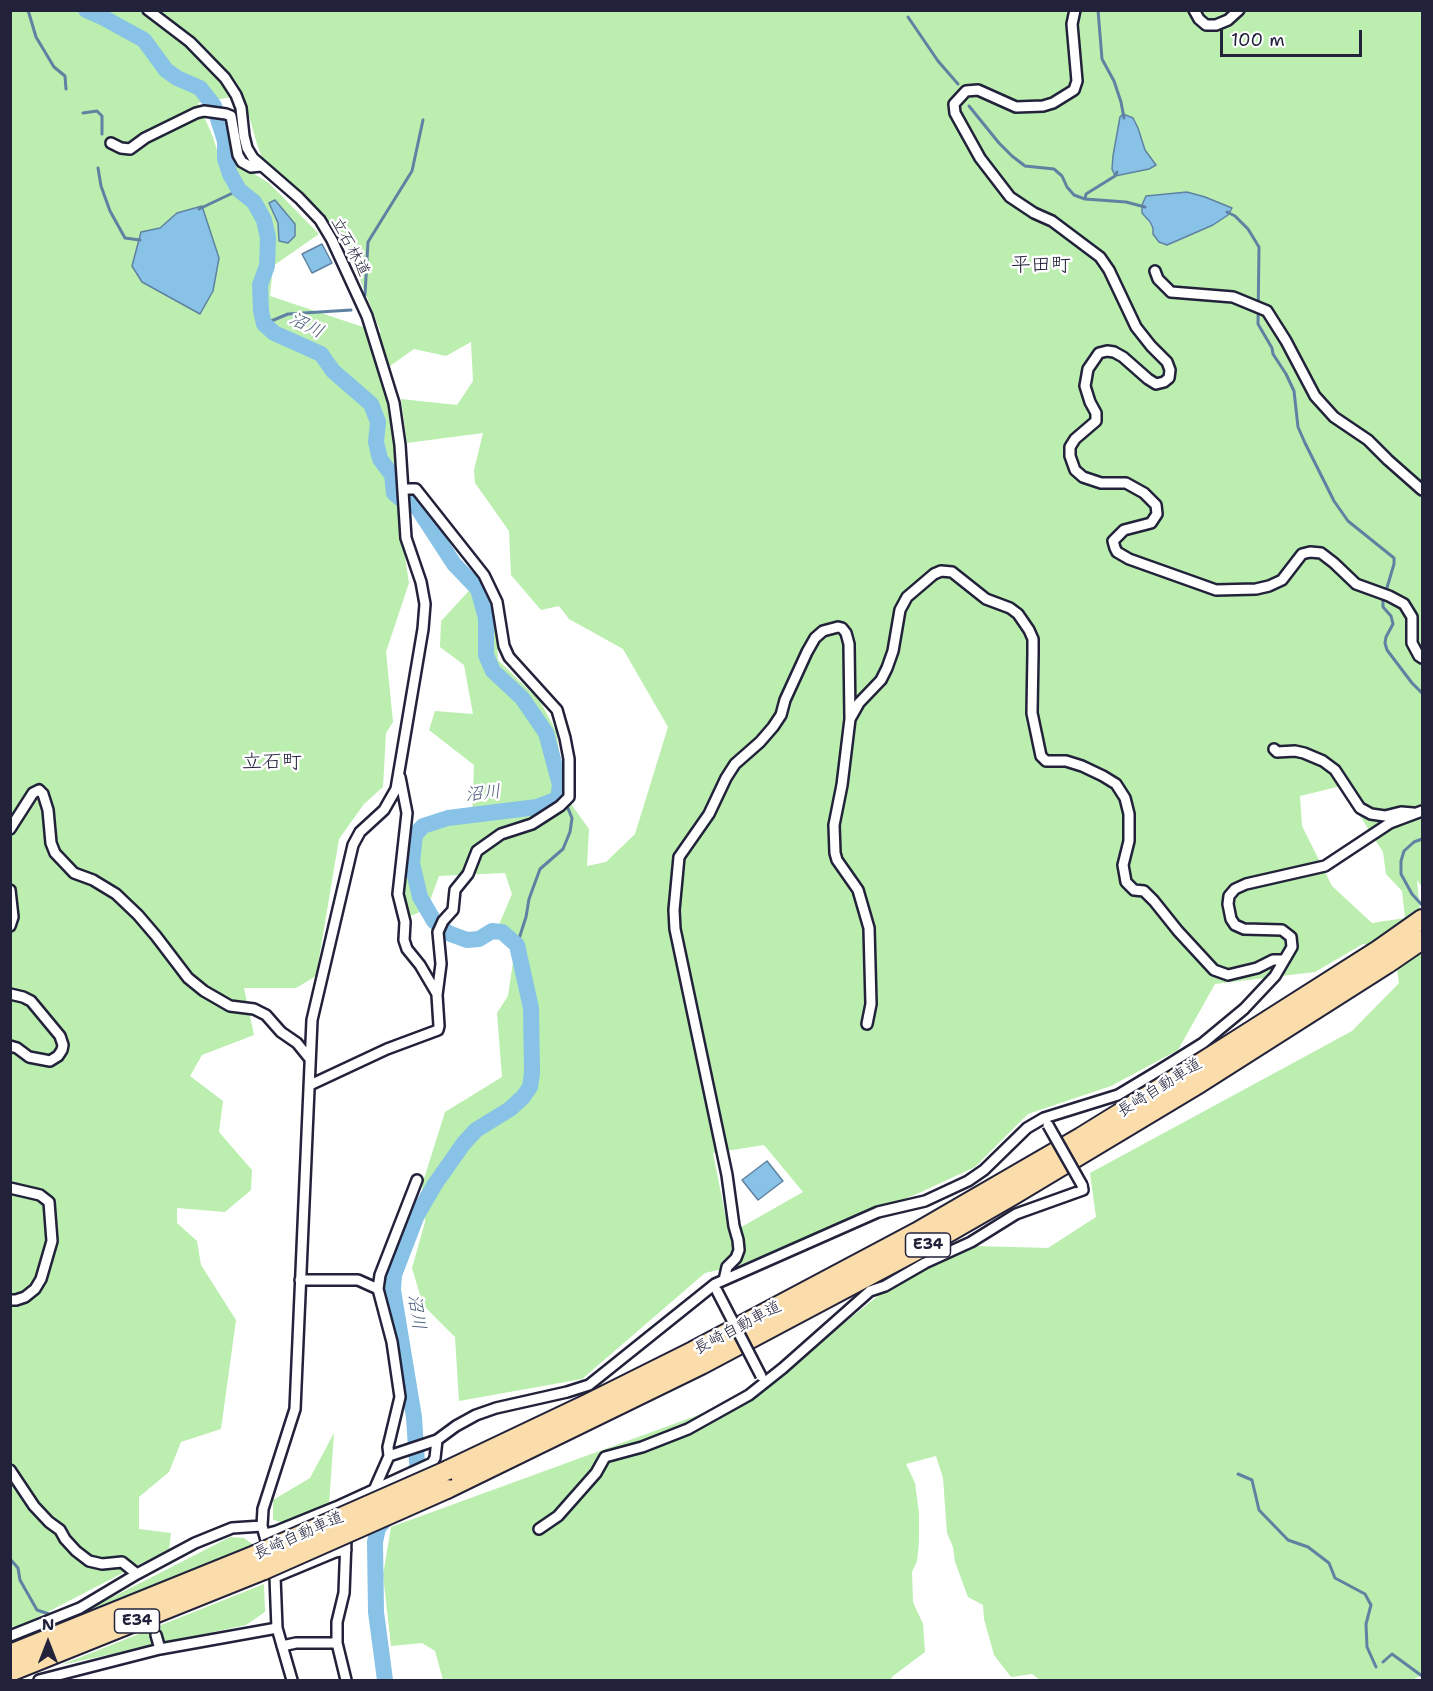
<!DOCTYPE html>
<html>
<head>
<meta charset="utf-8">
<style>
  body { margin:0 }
  #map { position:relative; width:1433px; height:1691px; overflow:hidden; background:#fff; font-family:"Shantell Sans",sans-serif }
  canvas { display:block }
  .frame { position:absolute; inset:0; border:12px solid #22223b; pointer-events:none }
  .north { position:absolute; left:18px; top:1613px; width:60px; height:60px; -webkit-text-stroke:4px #fff; paint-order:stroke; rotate:0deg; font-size:16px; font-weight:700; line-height:24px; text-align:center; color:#22223b }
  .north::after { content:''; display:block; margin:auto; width:21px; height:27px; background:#22223b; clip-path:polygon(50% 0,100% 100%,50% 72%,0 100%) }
  .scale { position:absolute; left:1220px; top:30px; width:142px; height:27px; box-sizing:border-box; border:3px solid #22223b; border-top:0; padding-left:8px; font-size:18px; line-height:21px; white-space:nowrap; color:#22223b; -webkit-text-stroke:4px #fff; paint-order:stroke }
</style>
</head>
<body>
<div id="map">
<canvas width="1433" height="1691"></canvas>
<div class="frame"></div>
<div class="north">N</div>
<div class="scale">100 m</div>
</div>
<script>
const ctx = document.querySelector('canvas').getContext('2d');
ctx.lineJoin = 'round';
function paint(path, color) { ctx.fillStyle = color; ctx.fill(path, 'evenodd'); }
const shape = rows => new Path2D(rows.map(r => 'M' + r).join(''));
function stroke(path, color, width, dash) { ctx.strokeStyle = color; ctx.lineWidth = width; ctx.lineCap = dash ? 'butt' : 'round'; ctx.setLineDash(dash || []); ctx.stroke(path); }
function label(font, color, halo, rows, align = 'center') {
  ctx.font = font + ' "Shantell Sans","Klee One",sans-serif'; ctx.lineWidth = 5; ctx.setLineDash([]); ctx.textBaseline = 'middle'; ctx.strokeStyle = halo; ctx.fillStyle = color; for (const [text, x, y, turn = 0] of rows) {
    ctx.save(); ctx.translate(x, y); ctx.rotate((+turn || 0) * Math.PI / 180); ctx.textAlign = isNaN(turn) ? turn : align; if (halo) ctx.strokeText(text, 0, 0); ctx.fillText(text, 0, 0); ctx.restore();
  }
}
paint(shape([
  [11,11,1422,11,1422,887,1417,880,1420,911,1422,914,1422,1675,1412,1680,1040,1680,1032,1674,1011,1677,994,1655,984,1619,983,1605,968,1597,955,1562,953,1547,947,1533,943,1478,936,1456,906,1464,915,1483,919,1513,919,1542,917,1561,912,1572,913,1602,923,1624,925,1652,893,1676,890,1680,443,1680,435,1651,422,1643,391,1646,383,1575,391,1527,756,1394,894,1283,977,1246,1048,1248,1096,1217,1090,1173,1352,1031,1399,983,1394,950,1363,944,1315,972,1215,984,1178,1050,1111,1086,1028,1114,975,1167,919,1193,737,1266,705,1273,582,1379,459,1401,455,1337,423,1305,412,1268,425,1222,422,1185,445,1112,502,1077,497,1013,508,996,514,955,498,927,512,894,505,873,439,876,427,909,408,917,403,875,407,837,472,820,474,765,429,730,435,711,473,714,464,665,440,647,441,621,478,581,496,622,498,660,540,701,556,731,566,797,589,829,587,866,606,862,635,834,668,727,623,649,569,619,559,606,541,610,511,575,509,531,475,483,474,470,483,433,407,443,401,399,457,405,473,381,471,342,446,356,414,349,390,366,397,506,409,583,386,652,393,722,386,733,383,787,364,804,339,839,316,976,296,988,244,988,254,1035,202,1055,190,1076,223,1101,219,1132,252,1170,251,1190,225,1212,177,1208,177,1223,197,1241,201,1265,236,1320,221,1429,181,1442,169,1472,139,1497,139,1529,171,1533,169,1549,11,1631],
  [243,95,257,144,264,163,342,233,381,333,270,296,273,266,319,234,269,183,236,163,228,187,213,137,198,103],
  [1123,114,1133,118,1138,128,1145,150,1156,165,1149,169,1116,175,1112,169,1113,156,1120,117],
  [177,213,142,282,141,232,160,228],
  [1142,213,1213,225,1177,241,1153,234,1153,228],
  [1341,786,1383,852,1386,874,1402,891,1405,918,1372,923,1332,886,1302,826,1300,796],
  [764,1145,803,1192,729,1234,713,1153],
  [334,1433,329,1504,285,1523,273,1520,273,1500,310,1478],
  [230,1537,244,1538,256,1547,68,1620],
  [264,1584,265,1612,246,1625,61,1665]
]), '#bbeeaf');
const water = shape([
  [1123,114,1133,118,1138,128,1145,150,1156,165,1149,169,1115,176,1112,169,1113,156,1120,117,1123,114],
  [1187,192,1205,197,1232,208,1228,215,1213,225,1167,245,1159,242,1153,234,1153,228,1150,222,1142,213,1142,205,1146,196,1187,192],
  [275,200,295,224,295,236,288,243,279,241,278,223,269,203,275,200],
  [202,206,219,258,213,291,200,314,142,282,132,266,141,232,160,228,177,213,202,206],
  [322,244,332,263,312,273,302,254,322,244],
  [767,1161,783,1181,758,1200,742,1180,767,1161]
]);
paint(water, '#88c2e7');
stroke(water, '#5f82a2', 1.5);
stroke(shape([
  [28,10,36,37,54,67,65,76,66,89],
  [1098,10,1102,59,1114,81,1121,102,1124,118],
  [908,17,938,61,958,84],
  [969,106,999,143,1012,156,1025,166,1054,169,1062,176,1067,187,1074,195,1085,199,1126,202,1145,207],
  [83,113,97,111,102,116,102,134],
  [98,168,101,186,110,211,125,238,140,240],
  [1085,199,1086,194,1115,176,1117,172],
  [199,209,239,190],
  [1227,212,1235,216,1248,229,1259,247,1258,324,1272,348,1273,354,1286,374,1294,391,1298,427,1305,443,1334,501,1348,521,1394,558,1394,564,1383,601,1383,607,1391,616,1393,624,1386,637,1385,643,1387,650,1412,683,1422,693],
  [365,295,368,242,412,171,423,120],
  [264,324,288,314,351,310],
  [1422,839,1414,842,1404,851,1401,861,1401,874,1412,894,1422,905],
  [517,945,526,917,529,899,540,869,563,849,570,832,572,818,567,806],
  [1238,1474,1252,1480,1259,1510,1288,1540,1308,1547,1329,1563,1335,1578,1365,1594,1371,1605,1366,1624,1367,1647,1376,1667],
  [10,1559,18,1568,20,1580,37,1610,49,1614],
  [1383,1662,1392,1654,1422,1676]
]), '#5f82a2', 3);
stroke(shape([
  [86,10,104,18,144,40,166,70,177,78,200,88,214,106,225,141,225,159,230,174,239,190,254,202,264,220,268,238,267,266,260,285,261,311,264,324,274,333,321,354,333,371,371,404,378,422,376,442,380,459,392,475,394,493,400,498,415,504,454,564,478,589,486,618,486,655,493,671,522,698,546,733,560,785,558,799,537,807,448,818,423,826,415,835,412,863,420,897,434,921,448,933,467,940,479,939,492,931,502,932,517,945,531,1008,532,1073,530,1087,523,1097,510,1109,476,1130,464,1143,435,1184,417,1215,394,1275,393,1290,414,1417,418,1478,413,1486],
  [385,1680,376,1612,375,1542,378,1528,391,1513]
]), '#88c2e7', 16);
const minor = shape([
  [148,10,190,42,225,78,236,95,241,108,244,136,247,148,253,158,299,198,320,220,332,240,367,316,394,403,400,445,406,538,421,582,425,604,423,629,396,789,384,810,360,832,353,845,312,1020,295,1409,263,1509,262,1526,269,1551],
  [1075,10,1072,24,1077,81,1074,90,1053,103,1043,106,1016,107,978,90,966,91,954,104,955,113,980,158,1010,197,1034,213,1052,221,1100,257,1109,270,1136,327,1151,346,1167,362,1170,370,1169,378,1164,382,1156,384,1148,379,1123,357,1114,352,1107,351,1099,353,1088,369,1085,386,1090,402,1096,413,1096,421,1075,439,1070,447,1070,456,1075,470,1083,477,1101,483,1126,483,1144,493,1156,505,1157,514,1151,523,1124,530,1113,541,1115,548,1117,552,1129,559,1216,590,1256,589,1269,586,1282,580,1302,554,1310,552,1321,553,1334,563,1356,584,1389,596,1404,604,1412,617,1412,643,1419,656,1422,658],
  [1194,10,1199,19,1206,25,1216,25,1228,20,1239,10],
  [111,143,121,148,130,149,145,138,196,113,204,111,226,114,231,116,238,155,242,162,251,167,261,166],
  [1155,271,1158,279,1171,292,1233,297,1267,311,1286,341,1315,396,1334,417,1368,440,1388,460,1422,490],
  [850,719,859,703,881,680,887,668,893,651,900,610,907,597,934,574,941,571,952,572,986,599,1010,608,1018,614,1029,630,1033,639,1033,653,1032,713,1041,756,1046,761,1066,761,1082,766,1103,776,1116,784,1125,798,1129,814,1129,841,1123,865,1126,882,1134,890,1144,891,1154,901,1178,931,1214,970,1228,975,1257,968,1273,960,1284,960],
  [1274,749,1277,752,1295,751,1304,753,1323,761,1335,770,1360,808,1371,814,1385,816,1401,812,1413,813],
  [400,777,407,813,398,894,405,922,404,940,407,949,420,965,437,994],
  [10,829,33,793,39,790,43,794,48,810,51,843,55,853,74,873,93,880,116,894,138,915,156,936,188,978,204,991,230,1006,254,1009,266,1015,281,1032,297,1043,310,1059],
  [10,890,13,917,10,926],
  [10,994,23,997,31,1001,60,1036,63,1045,62,1050,58,1056,50,1061,29,1057,17,1048,10,1046],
  [310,1085,387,1049,438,1030,439,1026,437,995,441,964,438,932,443,921,453,910,455,890,468,874,477,851,501,834,532,824,560,806,569,797,569,759,565,738,557,710,509,657,504,646,497,602,484,575,416,489,403,489],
  [10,1188,40,1195,49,1202,52,1241,41,1279,35,1289,25,1297,16,1300,10,1300],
  [300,1280,358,1280,378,1289,392,1342,400,1397,388,1447,389,1456,374,1490],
  [724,1280,727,1267,736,1258,739,1250,738,1240,734,1226,727,1175,675,929,674,910,679,857,709,814,726,778,735,764,760,742,773,727,781,715,785,700,807,652,815,638,823,631,838,627,842,628,846,633,849,644,850,719,842,785,834,825,835,853,837,860,858,890,869,928,871,1004,867,1024],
  [378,1289,380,1275,417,1180],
  [389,1456,437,1440],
  [10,1470,34,1506,49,1522,60,1530,65,1539,76,1551,89,1561,102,1564,122,1562,137,1574],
  [539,1529,558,1516,596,1473,605,1457,642,1447,688,1429,749,1395,783,1368,870,1291,885,1286,925,1263,971,1242,1016,1214,1083,1190,1082,1185],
  [344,1533,346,1540,344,1593,337,1622,337,1643,346,1680],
  [265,1534,277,1531,336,1507,432,1463,435,1458,437,1440,456,1426,476,1415,496,1408,567,1392,589,1385,715,1284,878,1212,925,1201,968,1181,984,1170,1027,1128,1044,1118,1118,1095,1158,1071,1203,1043,1244,1009,1275,976,1292,947,1291,937,1282,930,1244,929,1235,925,1231,919,1228,904,1229,896,1235,889,1246,884,1325,866,1390,823,1422,811],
  [272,1565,275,1577,277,1628,292,1680],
  [275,1577,335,1552,346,1550],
  [156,1635,160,1649],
  [10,1636,80,1608,137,1574,195,1543,232,1528,262,1526],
  [282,1646,296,1643,337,1643],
  [39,1680,160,1649,277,1628]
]);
const motorway = shape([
  [448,1470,587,1404,693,1351,917,1232,1081,1137,1191,1069,1378,950,1422,919],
  [447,1489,701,1365,925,1246,1012,1196,1200,1083,1387,964,1422,940],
  [10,1654,255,1555],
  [10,1672,264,1570]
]);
stroke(minor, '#22223b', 14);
stroke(motorway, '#22223b', 22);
stroke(minor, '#fff', 9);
stroke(motorway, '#faddab', 18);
const minorBridge = shape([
  [1048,1125,1082,1185],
  [717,1291,761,1376]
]);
const motorwayBridge = shape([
  [255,1555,448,1470],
  [264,1570,447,1489]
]);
stroke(minorBridge, '#22223b', 14, []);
stroke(motorwayBridge, '#22223b', 22, []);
stroke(minorBridge, '#fff', 9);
stroke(motorwayBridge, '#faddab', 18);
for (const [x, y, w] of [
  [928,1245,45],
  [137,1621,45]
]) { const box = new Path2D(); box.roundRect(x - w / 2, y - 12, w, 24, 4.5); ctx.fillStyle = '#fff'; ctx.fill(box); stroke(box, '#22223b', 1.5); }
label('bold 15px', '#22223b', null, [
  ["E34",928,1245],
  ["E34",137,1621]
]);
label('16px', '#22223b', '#fff', [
  ["立石林道",350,247,62],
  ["長崎自動車道",1160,1088,-32],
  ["長崎自動車道",738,1328,-28],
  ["長崎自動車道",299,1536,-24]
]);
label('italic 18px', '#465a77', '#fff', [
  ["沼川",306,326,26],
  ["沼川",483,794,-7],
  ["沼川",416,1312,81]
]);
label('20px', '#22223b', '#fff', [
  ["平田町",1041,266],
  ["立石町",272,763]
]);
</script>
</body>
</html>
